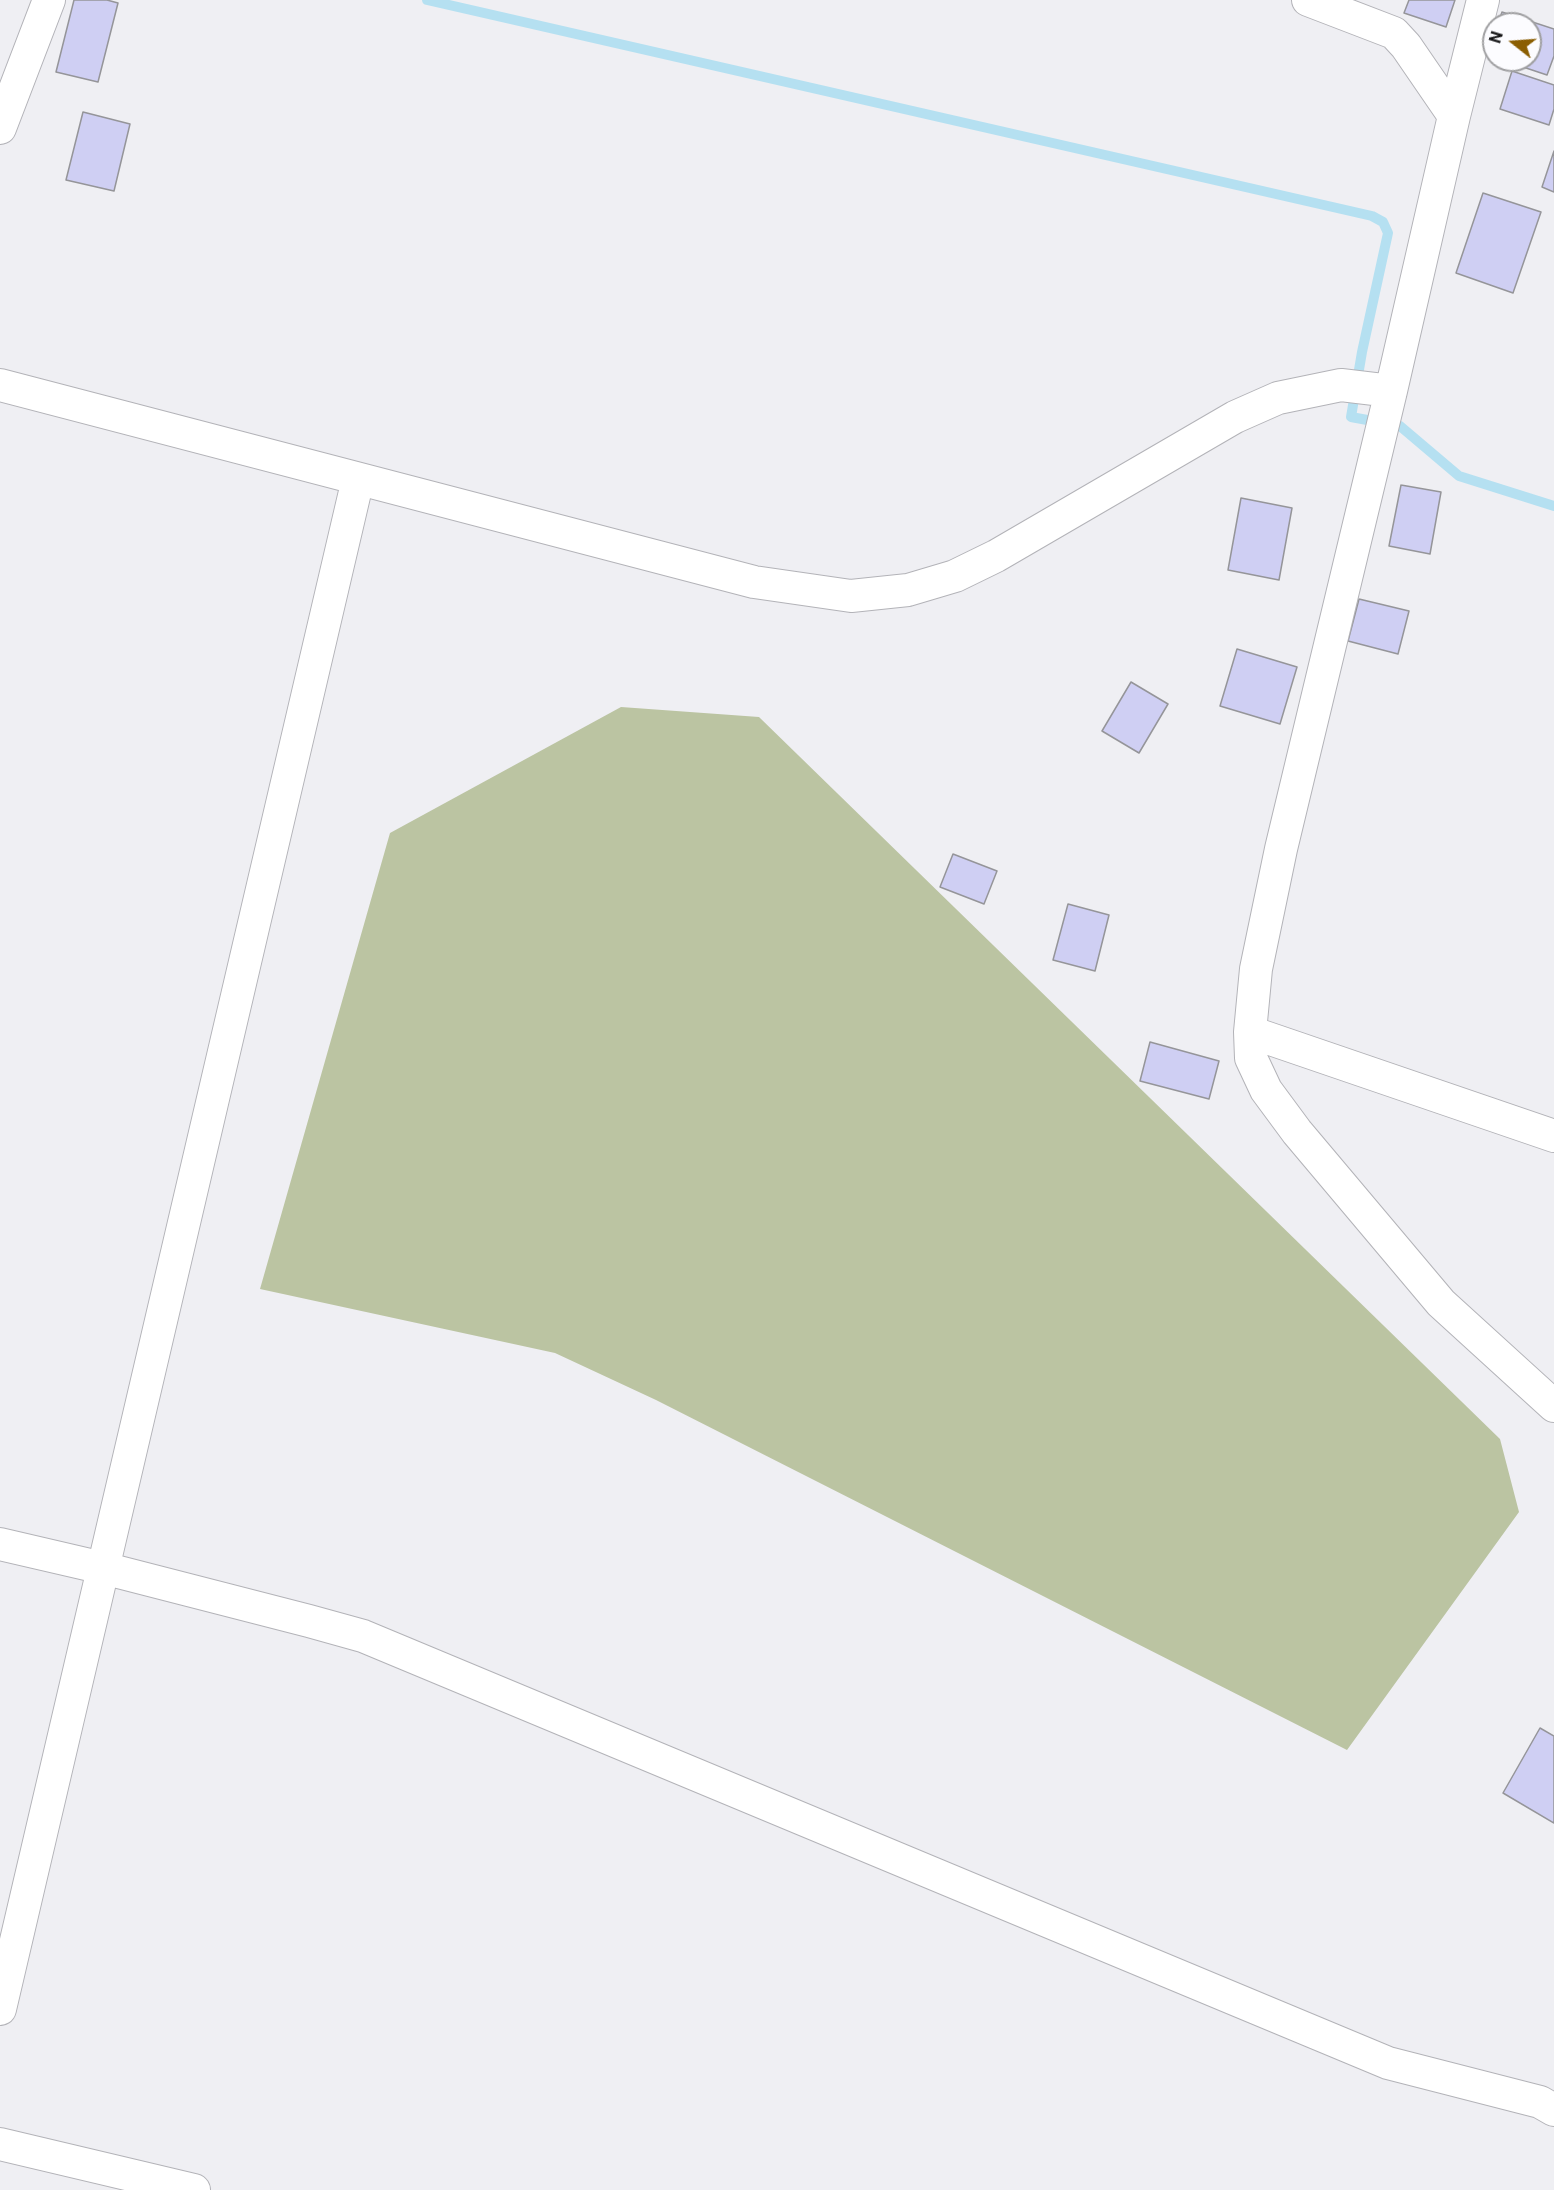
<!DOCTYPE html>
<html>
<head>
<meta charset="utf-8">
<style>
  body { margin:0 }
  #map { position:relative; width:1554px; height:2190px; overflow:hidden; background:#efeff3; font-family:Roboto,sans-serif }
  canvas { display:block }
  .north { position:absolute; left:1482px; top:12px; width:60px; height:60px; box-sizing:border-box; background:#fcfcff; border:2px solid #9f9fa1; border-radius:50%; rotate:287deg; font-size:16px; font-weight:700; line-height:24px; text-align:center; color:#131315 }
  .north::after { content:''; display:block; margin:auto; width:21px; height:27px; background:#8b5e02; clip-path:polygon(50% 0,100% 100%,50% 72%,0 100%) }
</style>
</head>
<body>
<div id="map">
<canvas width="1554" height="2190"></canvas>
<div class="north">N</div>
</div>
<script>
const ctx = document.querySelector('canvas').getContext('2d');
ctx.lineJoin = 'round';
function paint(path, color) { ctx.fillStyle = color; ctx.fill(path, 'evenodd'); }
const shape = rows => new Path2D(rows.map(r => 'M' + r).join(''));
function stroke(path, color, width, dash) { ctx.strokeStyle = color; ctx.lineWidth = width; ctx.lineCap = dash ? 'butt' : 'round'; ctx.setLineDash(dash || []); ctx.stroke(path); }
paint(shape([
  [621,707,759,717,1500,1439,1519,1512,1347,1750,656,1400,555,1353,260,1289,390,833]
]), '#bbc4a2');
stroke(shape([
  [427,0,1372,216,1383,222,1388,233,1362,352,1351,417,1400,426,1459,476,1554,506]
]), '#b5e0f1', 10);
const building = shape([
  [74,0,107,0,118,3,98,82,56,72,74,0],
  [1409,0,1455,0,1446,27,1404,13,1409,0],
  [1502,12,1554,29,1554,56,1547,75,1502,60,1530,60,1530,24,1498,24,1502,12],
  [1494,36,1494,57,1487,55,1494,36],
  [1512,71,1554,85,1554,109,1549,125,1500,109,1512,71],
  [83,112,130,124,114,191,66,180,83,112],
  [1554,151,1554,192,1542,187,1554,151],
  [1483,193,1541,212,1513,293,1456,273,1483,193],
  [1401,485,1441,492,1430,554,1389,546,1401,485],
  [1241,498,1292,508,1279,580,1228,570,1241,498],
  [1359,599,1409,611,1398,654,1348,641,1359,599],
  [1237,649,1297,667,1280,724,1220,706,1237,649],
  [1131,682,1168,704,1139,753,1102,731,1131,682],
  [953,854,997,871,984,904,940,887,953,854],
  [1068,904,1109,915,1095,971,1053,960,1068,904],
  [1150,1042,1219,1061,1209,1099,1140,1081,1150,1042],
  [1540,1728,1554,1736,1554,1823,1503,1793,1540,1728]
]);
paint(building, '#cfcff3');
stroke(building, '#959599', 1.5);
const street = shape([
  [1308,0,1394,33,1406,46,1454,116],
  [1483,0,1454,116,1391,391,1281,849,1256,969,1250,1032,1251,1058,1266,1090,1297,1132,1441,1303,1554,1406],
  [0,128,49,0],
  [0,385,754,582,851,596,908,590,955,576,996,556,1235,417,1278,398,1341,385,1391,391],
  [1250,1032,1554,1136],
  [0,1544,103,1568,309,1621,363,1636,1388,2063,1540,2102,1554,2110],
  [0,2009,358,479],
  [0,2144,194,2190]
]);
stroke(street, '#b3b3b8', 34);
stroke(street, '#fff', 32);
</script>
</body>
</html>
